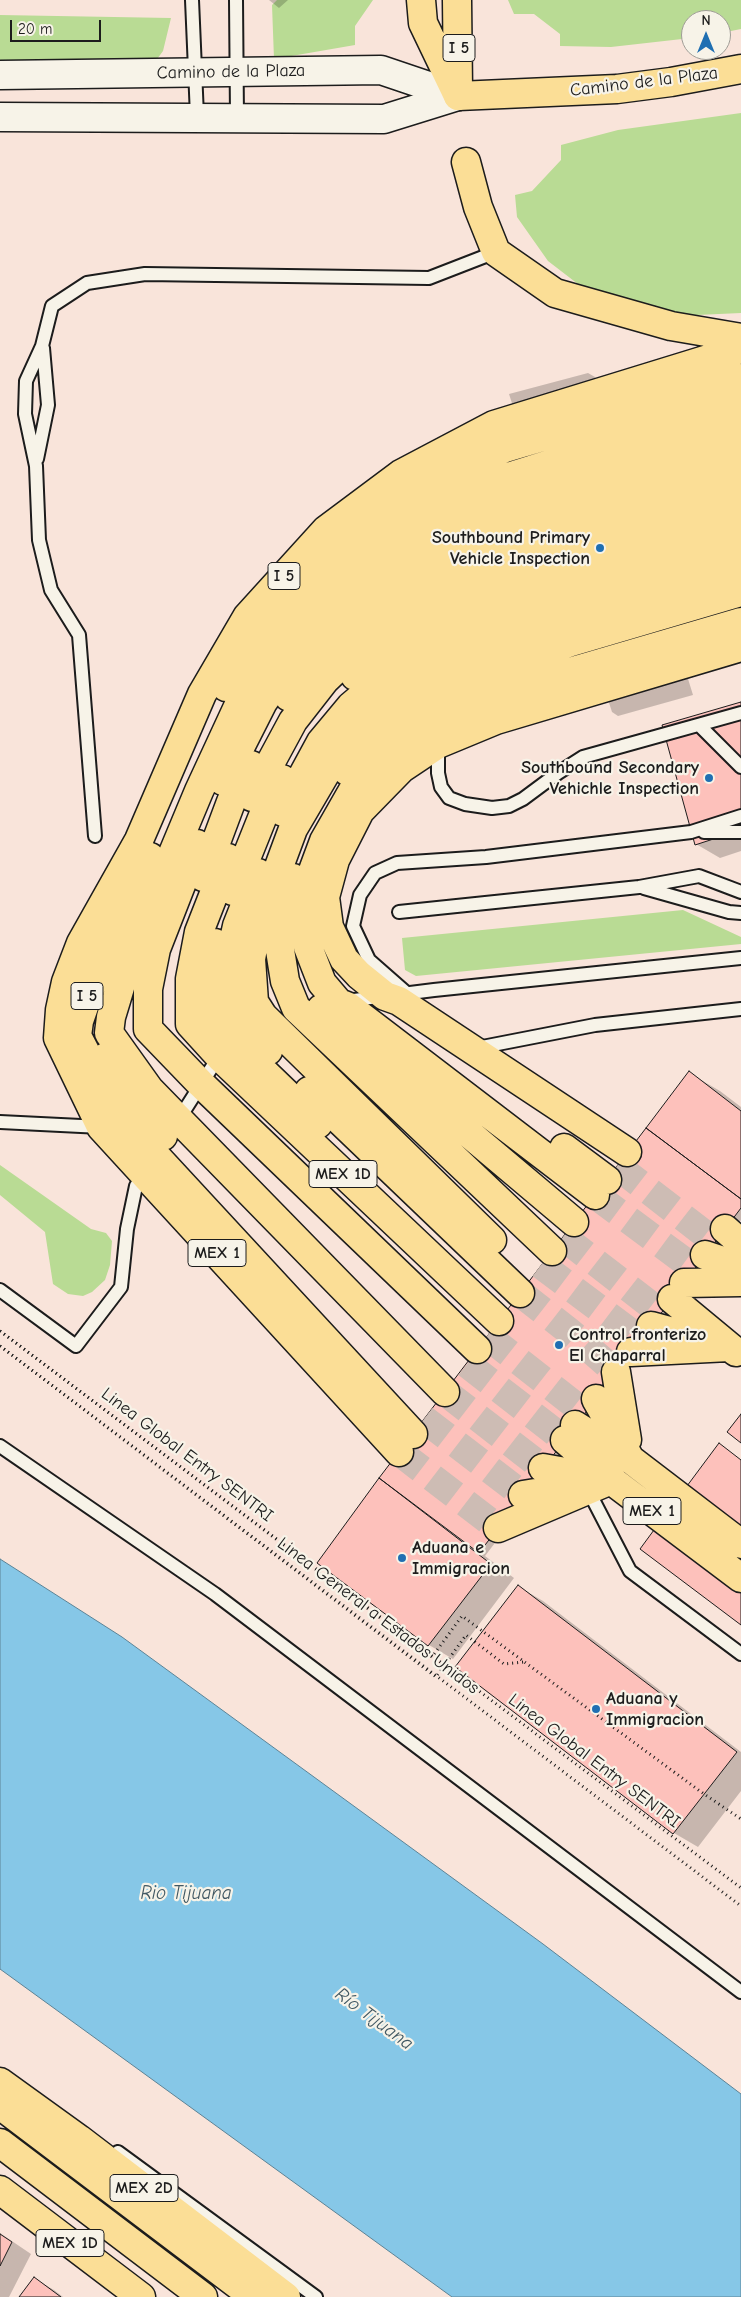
<!DOCTYPE html>
<html>
<head>
<meta charset="utf-8">
<style>
  body { margin:0 }
  #map { position:relative; width:741px; height:2297px; overflow:hidden; background:#f9e4da; font-family:"Comic Neue",sans-serif }
  canvas { display:block }
  .north { position:absolute; left:681px; top:10px; width:50px; height:50px; box-sizing:border-box; background:#f7f3e8; border:1px solid #9f9d96; border-radius:50%; rotate:0deg; font-size:14px; font-weight:700; line-height:20px; text-align:center; color:#1c1c1c }
  .north::after { content:''; display:block; margin:auto; width:18px; height:22px; background:#1f6fb2; clip-path:polygon(50% 0,100% 100%,50% 72%,0 100%) }
  .scale { position:absolute; left:10px; top:20px; width:91px; height:22px; box-sizing:border-box; border:2px solid #1c1c1c; border-top:0; padding-left:6px; font-size:15px; line-height:18px; white-space:nowrap; color:#1c1c1c; -webkit-text-stroke:4px #f7f3e8; paint-order:stroke }
</style>
</head>
<body>
<div id="map">
<canvas width="741" height="2297"></canvas>
<div class="north">N</div>
<div class="scale">20 m</div>
</div>
<script>
const ctx = document.querySelector('canvas').getContext('2d');
ctx.lineJoin = 'round';
function paint(path, color) { ctx.fillStyle = color; ctx.fill(path, 'evenodd'); }
const shape = rows => new Path2D(rows.map(r => 'M' + r).join(''));
function stroke(path, color, width, dash) { ctx.strokeStyle = color; ctx.lineWidth = width; ctx.lineCap = dash ? 'butt' : 'round'; ctx.setLineDash(dash || []); ctx.stroke(path); }
function label(font, color, halo, rows, align = 'center') {
  ctx.font = font + ' "Comic Neue",sans-serif'; ctx.lineWidth = 4.5; ctx.setLineDash([]); ctx.textBaseline = 'middle'; ctx.strokeStyle = halo; ctx.fillStyle = color; for (const [text, x, y, turn = 0] of rows) {
    ctx.save(); ctx.translate(x, y); ctx.rotate((+turn || 0) * Math.PI / 180); ctx.textAlign = isNaN(turn) ? turn : align; if (halo) ctx.strokeText(text, 0, 0); ctx.fillText(text, 0, 0); ctx.restore();
  }
}
paint(shape([
  [277,0,373,0,355,26,355,45,274,59,272,5],
  [508,0,741,0,741,29,721,33,721,20,691,20,691,38,611,47,560,46,560,34,534,14,514,14],
  [0,15,171,18,163,51,152,66,0,64],
  [741,113,741,313,675,316,600,301,548,261,517,217,515,195,532,191,561,160,561,145,618,130],
  [683,910,741,937,741,944,416,976,405,970,402,938],
  [0,1165,91,1229,106,1233,112,1241,110,1265,105,1280,92,1292,83,1296,68,1294,53,1284,45,1232,0,1195]
]), '#b9db94');
const water = shape([
  [0,1559,122,1637,543,1944,741,2094,741,2297,452,2297,0,1969,0,1559]
]);
paint(water, '#86c7e7');
stroke(water, '#5c8396', 1);
paint(shape([
  [269,0,288,0,279,8],
  [588,373,595,377,693,695,618,716,612,712,509,394],
  [741,703,741,851,720,858,696,844],
  [689,1073,720,1091,741,1107,741,1220,485,1556,514,1578,453,1659,429,1645,380,1480],
  [519,1587,543,1601,741,1752,741,1791,698,1847,674,1833,457,1666],
  [0,2233,31,2254,9,2297,0,2297],
  [35,2279,54,2290,63,2297,21,2297]
]), '#0003');
const building = shape([
  [741,702,741,830,695,845,662,725,741,702],
  [689,1071,741,1111,741,1199,646,1128,689,1071],
  [646,1128,741,1199,741,1208,479,1553,379,1478,646,1128],
  [741,1414,741,1443,727,1432,741,1414],
  [719,1443,741,1460,741,1533,684,1490,719,1443],
  [379,1478,491,1564,428,1646,317,1563,379,1478],
  [665,1515,741,1572,741,1625,640,1549,665,1515],
  [518,1585,737,1752,673,1834,455,1667,518,1585],
  [0,2234,12,2242,0,2266,0,2234],
  [34,2277,61,2297,19,2297,34,2277]
]);
paint(building, '#fdc1bb');
stroke(building, '#1c1c1c', 1);
stroke(shape([
  [617,1166,715,1242],
  [595,1195,695,1269],
  [563,1237,661,1313],
  [541,1265,641,1340],
  [520,1293,570,1332,616,1372],
  [487,1336,585,1413],
  [467,1364,565,1440],
  [445,1392,543,1468],
  [424,1419,523,1495],
  [399,1452,498,1528]
]), '#cdbcb4', 28, [28, 14]);
const service = shape([
  [192,0,197,116],
  [236,0,237,117],
  [37,459,48,405,43,348],
  [700,726,741,767],
  [438,745,438,773,441,787,449,798,465,804,492,808,509,806,523,799,558,773,583,757,741,713],
  [704,832,741,832],
  [95,836,79,635,51,590,39,540,36,466,25,414,26,381,42,346,52,306,87,283,145,274,429,278,496,252],
  [644,888,729,912,741,913],
  [399,912,639,887,699,876,741,892],
  [410,996,369,960,353,926,360,895,375,873,397,863,486,857,691,832,741,816],
  [346,1001,434,990,741,958],
  [477,1048,595,1025,741,1009],
  [0,1122,101,1127],
  [177,1122,214,1064,223,1057],
  [0,1290,76,1346,121,1287,127,1229,136,1186,145,1173],
  [0,1446,215,1594,741,1992],
  [587,1488,630,1571,741,1654],
  [118,2152,316,2297]
]);
const secondary = shape([
  [0,75,381,70,458,96],
  [0,117,384,119,458,96]
]);
const primary = shape([
  [458,96,617,89,671,82,741,69]
]);
const trunk = shape([
  [0,2190,141,2297]
]);
const motorway = shape([
  [421,0,423,23,458,96],
  [457,0,458,89],
  [466,162,478,207,496,252,555,293,671,326,741,338],
  [355,676,405,632,467,599,544,571,741,513],
  [226,687,264,629,343,545,413,493,505,448,741,378],
  [289,697,310,668,382,599,447,557,530,521,741,458],
  [347,771,378,735,437,692,491,670,571,642,741,592],
  [223,781,263,702,296,655,368,582,437,536,526,496,741,431],
  [252,797,293,721,325,680,393,615,458,578,537,544,741,485],
  [283,812,321,742,351,706,416,651,477,622,553,594,741,539],
  [197,844,156,949,148,989,148,1029,201,1084,477,1349],
  [150,857,102,955,79,1021,77,1036,118,1115,413,1434],
  [228,858,199,932,190,979,190,1024,221,1058,499,1321],
  [258,873,237,926,231,953,230,978,240,1019,251,1035,268,1051],
  [203,877,231,802,251,765],
  [293,878,282,910,280,950,285,981,296,1008,552,1251],
  [233,891,263,816,282,779],
  [215,943,209,979,216,1021,237,1046,318,1124],
  [321,1009,574,1222],
  [106,1057,139,1110,163,1136],
  [309,1091,520,1293],
  [564,1148,607,1180],
  [627,1152,399,1001,385,996,359,975,344,959,329,927,325,897,335,860,360,811,402,768,438,744,496,720,741,647],
  [595,1195,349,1007,339,1003,322,983,308,947,305,904,311,876,324,841,352,792,375,763,413,732,463,705,498,693,741,622],
  [725,1229,741,1243],
  [492,1240,263,1016,254,1002,251,959,257,926,293,829,334,759,364,719,430,669,553,621,741,565],
  [705,1255,741,1267],
  [684,1283,741,1282],
  [672,1299,736,1352],
  [651,1326,706,1341],
  [631,1352,729,1347],
  [616,1372,627,1440],
  [445,1392,149,1089,109,1033,111,1017,128,961,199,791,243,696,280,641,354,563,426,514,511,476,741,404],
  [596,1399,630,1459,741,1544],
  [575,1425,629,1459],
  [565,1440,611,1480,741,1578],
  [399,1452,101,1127,58,1038,60,1010,66,982,81,943,139,840,202,694,247,617,326,530,401,474,494,425,741,349],
  [543,1468,593,1477],
  [523,1495,566,1488],
  [498,1528,611,1480],
  [0,2082,79,2139,286,2297],
  [0,2105,254,2297],
  [0,2143,203,2297]
]);
stroke(service, '#1c1c1c', 16);
stroke(secondary, '#1c1c1c', 31);
stroke(primary, '#1c1c1c', 31);
stroke(trunk, '#1c1c1c', 31);
stroke(motorway, '#1c1c1c', 31);
stroke(shape([
  [0,1331,432,1657,462,1616,704,1794,741,1819],
  [0,1346,436,1677,466,1635,504,1664,524,1662]
]), '#1c1c1c', 3, [1, 4]);
stroke(service, '#f7f3e8', 12);
stroke(secondary, '#f7f3e8', 28);
stroke(primary, '#fbde96', 28);
stroke(trunk, '#fbde96', 28);
stroke(motorway, '#fbde96', 28);
stroke(shape([
  [0,1331,741,1888],
  [0,1346,741,1906]
]), '#1c1c1c', 3, [1, 4]);
for (const [x, y, r, color] of [
  [600,548,5,"#1f6fb2"],
  [709,778,5,"#1f6fb2"],
  [559,1345,5,"#1f6fb2"],
  [402,1558,5,"#1f6fb2"],
  [596,1709,5,"#1f6fb2"]
]) { const dot = new Path2D(); dot.arc(x, y, r, 0, 2 * Math.PI); ctx.fillStyle = color; ctx.fill(dot); stroke(dot, '#f7f3e8', 2); }
for (const [x, y, w] of [
  [459,48,32],
  [284,576,32],
  [87,996,32],
  [343,1174,68],
  [217,1253,58],
  [652,1511,58],
  [144,2188,68],
  [70,2243,68]
]) { const box = new Path2D(); box.roundRect(x - w / 2, y - 13.5, w, 27, 4); ctx.fillStyle = '#f7f3e8'; ctx.fill(box); stroke(box, '#1c1c1c', 1); }
label('bold 16px', '#1c1c1c', null, [
  ["I 5",459,48],
  ["I 5",284,576],
  ["I 5",87,996],
  ["MEX 1D",343,1174],
  ["MEX 1",217,1253],
  ["MEX 1",652,1511],
  ["MEX 2D",144,2188],
  ["MEX 1D",70,2243]
]);
label('18px', '#1c1c1c', '#f7f3e8', [
  ["Camino de la Plaza",231,72,-1],
  ["Camino de la Plaza",644,82,-7],
  ["Linea Global Entry SENTRI",187,1455,37],
  ["Linea General a Estados Unidos",378,1616,37],
  ["Linea Global Entry SENTRI",594,1761,37]
]);
label('bold 18px', '#1c1c1c', '#f7f3e8', [
  ["Southbound Primary",590,538,"right"],
  ["Vehicle Inspection",590,559,"right"],
  ["Southbound Secondary",699,768,"right"],
  ["Vehichle Inspection",699,789,"right"],
  ["Control fronterizo",569,1335],
  ["El Chaparral",569,1356],
  ["Aduana e",412,1548],
  ["Immigracion",412,1569],
  ["Aduana y",606,1699],
  ["Immigracion",606,1720]
], 'left');
label('italic 19px', '#415863', '#f7f3e8', [
  ["Rio Tijuana",186,1894],
  ["Río Tijuana",374,2019,36]
]);
</script>
</body>
</html>
